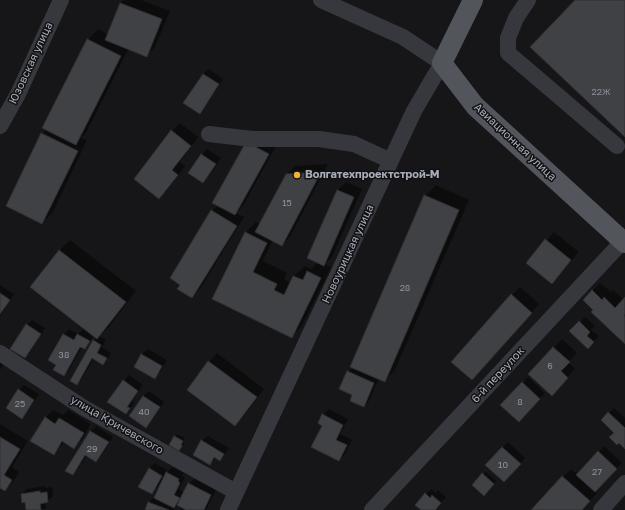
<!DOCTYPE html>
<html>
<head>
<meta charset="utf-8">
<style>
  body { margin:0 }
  canvas { display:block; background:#161618 }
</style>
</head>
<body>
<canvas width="625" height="510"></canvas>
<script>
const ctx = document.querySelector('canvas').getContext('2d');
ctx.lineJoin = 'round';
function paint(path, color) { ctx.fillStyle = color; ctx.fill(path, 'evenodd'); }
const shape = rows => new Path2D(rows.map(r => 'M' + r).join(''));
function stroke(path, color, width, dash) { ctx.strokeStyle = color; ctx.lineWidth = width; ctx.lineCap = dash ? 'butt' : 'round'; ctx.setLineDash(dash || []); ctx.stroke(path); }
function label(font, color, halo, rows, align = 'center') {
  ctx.font = font + ' "Golos Text",sans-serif'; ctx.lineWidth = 3; ctx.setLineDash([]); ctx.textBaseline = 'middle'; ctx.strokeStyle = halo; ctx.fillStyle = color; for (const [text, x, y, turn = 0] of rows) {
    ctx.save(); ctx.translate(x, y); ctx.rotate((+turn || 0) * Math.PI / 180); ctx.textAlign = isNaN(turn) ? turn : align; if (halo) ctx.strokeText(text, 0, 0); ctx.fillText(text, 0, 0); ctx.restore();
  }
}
paint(shape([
  [124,0,141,0,170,11,155,47,147,55,129,48,86,133,81,138,87,140,53,212,42,223,42,134,47,129,88,40,98,29,108,34,120,3],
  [209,69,223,79,205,107,199,112,185,103,203,74],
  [180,123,198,137,180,162,185,166,167,190,159,198,172,131],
  [247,142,276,146,243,206,236,213,244,217,200,289,192,297,212,211,218,205],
  [207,149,221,158,209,176,203,182,202,155],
  [328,164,290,237,282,245,273,240,263,261,287,273,284,279,291,283,294,276,305,266,311,269,318,262,308,258,338,190,346,182,362,189,332,257,325,264,331,267,302,326,292,336,214,298,245,233,256,222,260,224,286,175,295,166],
  [436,185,469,200,395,370,384,381,379,378,369,401,364,406,354,394,348,372,353,367,425,196],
  [554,232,579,252,551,283,527,263],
  [70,240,136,291,108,328,99,336,106,340,102,347,111,353,108,358,103,363,94,358,82,379,77,384,93,341,97,338,94,336,85,348,82,347,69,370,63,375,58,364,50,360,64,335,69,329,78,334,85,328,31,287,60,250],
  [600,283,611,292,613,290,624,300,625,298,625,342,584,300],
  [0,285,14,294,0,316],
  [520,287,539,304,480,371,512,295],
  [585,317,595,326,591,330,599,336,588,347,571,331],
  [32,320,45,328,30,352,25,357,27,325],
  [562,339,577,353,568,362,575,369,560,386,529,374],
  [148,349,167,360,160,372,154,377,135,366,142,354],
  [217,353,264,389,243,417,235,425,188,389,209,362],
  [0,359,5,362,0,370],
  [129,375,143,385,132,401,134,403,126,413,123,381],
  [528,377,545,393,524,415,523,383],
  [24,385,39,394,27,412,22,417,19,390],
  [149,391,164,402,151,421,146,427,130,416,143,396],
  [614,408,625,418,625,447,615,433,602,420],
  [329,409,348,419,340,434,352,440,345,454,339,460,323,425,319,423,323,415],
  [53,410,63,415,68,410,91,424,82,439,74,448,64,442,54,454,45,418],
  [0,424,28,441,12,467,19,472,13,482,5,490,0,487],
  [96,426,113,437,102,455,96,461,87,455,78,469,72,474,66,470,91,431],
  [177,434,185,438,183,442,184,443,179,450,170,445],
  [208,436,229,448,220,460,216,457,210,463,202,441],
  [508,442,525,458,509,476,486,465],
  [604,446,622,463,595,491,597,493,581,510,532,510,571,469,578,475],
  [155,463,167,470,157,488,151,493,149,469],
  [172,467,184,473,182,476,185,477,179,489,185,493,189,484,194,479,216,490,206,510,180,510,183,507,177,504,174,510,146,510,149,502,154,497,155,497,166,474],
  [486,472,496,481,484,494,473,485],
  [45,486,45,488,52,487,53,496,48,501,45,502,46,509,27,510,26,501,22,494,27,489],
  [431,489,436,493,438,490,446,497,434,510,422,510,426,494]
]), '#0007');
const building = shape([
  [575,0,625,0,625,137,530,47,575,0],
  [120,3,162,19,147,57,105,40,120,3],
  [87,39,121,56,76,145,42,128,87,39],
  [203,74,219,84,200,114,183,103,203,74],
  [171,130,191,146,172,170,178,175,159,199,134,179,171,130],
  [41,133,78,151,42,224,6,206,41,133],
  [246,142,269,154,235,215,212,203,246,142],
  [201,154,216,164,203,183,188,173,201,154],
  [321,172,282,246,255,232,286,174,321,172],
  [337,190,354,197,324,266,307,258,337,190],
  [424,195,459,210,385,382,350,367,424,195],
  [211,210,237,226,192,298,177,289,180,285,170,278,211,210],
  [245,232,267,243,253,272,277,284,274,290,284,295,293,276,303,280,307,271,321,278,292,338,212,299,245,232],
  [545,239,571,260,552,284,526,263,545,239],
  [59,250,126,302,97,339,30,287,59,250],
  [592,290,602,300,604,297,615,308,625,297,625,314,624,315,625,317,625,344,591,312,593,310,583,300,592,290],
  [0,293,10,300,0,314,0,293],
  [511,294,532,313,472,380,451,362,511,294],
  [579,321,590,332,587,336,594,342,588,349,569,331,579,321],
  [26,324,41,334,25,358,10,349,26,324],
  [63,334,74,340,77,334,90,341,85,349,80,347,64,376,53,370,56,365,48,360,63,334],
  [93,340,101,345,97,353,107,358,103,365,92,358,77,385,70,381,93,340],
  [553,347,570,362,561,371,568,378,552,396,528,374,553,347],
  [141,354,162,366,155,379,134,367,141,354],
  [208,361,257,397,235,426,187,390,208,361],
  [347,371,374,383,364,407,350,401,352,395,339,389,347,371],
  [123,380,138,391,127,407,130,408,126,414,107,402,123,380],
  [522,382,540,399,519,422,500,405,522,382],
  [18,389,34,400,22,419,6,408,18,389],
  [143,396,160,407,146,428,129,416,143,396],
  [608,412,625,428,625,449,619,443,617,445,609,437,614,433,601,420,608,412],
  [322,414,343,425,336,440,347,445,339,461,311,447,322,426,318,423,322,414],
  [45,417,55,424,59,418,84,433,74,449,62,441,54,455,30,441,45,417],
  [90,431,109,442,96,462,85,455,73,475,65,471,90,431],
  [174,436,183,441,181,445,182,446,179,451,169,445,174,436],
  [0,437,20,449,4,475,12,480,5,491,0,488,0,437],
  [201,440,224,454,220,461,214,457,210,465,193,455,201,440],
  [502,447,521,464,504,482,485,465,502,447],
  [598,451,617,469,595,492,576,475,598,451],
  [149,468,162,476,152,494,138,487,149,468],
  [166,472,179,479,178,481,180,483,174,495,180,498,174,508,154,498,166,472],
  [482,473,494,484,484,496,472,485,482,473],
  [562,476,590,501,582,510,531,510,562,476],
  [188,483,211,495,204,510,186,510,177,505,188,483],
  [40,491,40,493,47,492,48,502,40,504,41,510,26,510,25,502,22,503,21,494,40,491],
  [425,493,430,498,432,495,441,503,435,510,421,510,415,505,425,493],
  [148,502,169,510,145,510,148,502]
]);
paint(building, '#404145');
stroke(building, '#303034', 1);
stroke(shape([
  [528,0,516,18,508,38,508,53,617,146],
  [0,126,18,94,61,0],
  [209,134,252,139,319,139,354,144,391,161],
  [0,353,84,408,236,492],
  [228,510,414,111,442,63,403,37,321,0],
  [372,510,623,241],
  [601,510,625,483]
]), '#37383d', 16);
stroke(shape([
  [473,0,442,63,475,106,625,243]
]), '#53555c', 20);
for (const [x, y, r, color] of [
  [297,175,4,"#f2b134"]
]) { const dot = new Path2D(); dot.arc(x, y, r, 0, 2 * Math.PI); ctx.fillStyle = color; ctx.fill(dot); stroke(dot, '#111113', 1.5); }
label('9px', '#8e929b', null, [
  ["22Ж",601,92],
  ["15",287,203],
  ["28",405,288],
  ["38",64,355],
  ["6",550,366],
  ["8",520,402],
  ["25",20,404],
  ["40",144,412],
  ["29",92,449],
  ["10",503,465],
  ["27",597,472]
]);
label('11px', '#a8adb8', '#111113', [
  ["Юзовская улица",31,63,-65],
  ["Авиационная улица",515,142,43],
  ["Новоурицкая улица",348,254,-65],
  ["6-й переулок",498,375,-47],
  ["улица Кричевского",117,425,30]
]);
label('bold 11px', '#a8adb8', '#111113', [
  ["Волгатехпроектстрой-М",305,175]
], 'left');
</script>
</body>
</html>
